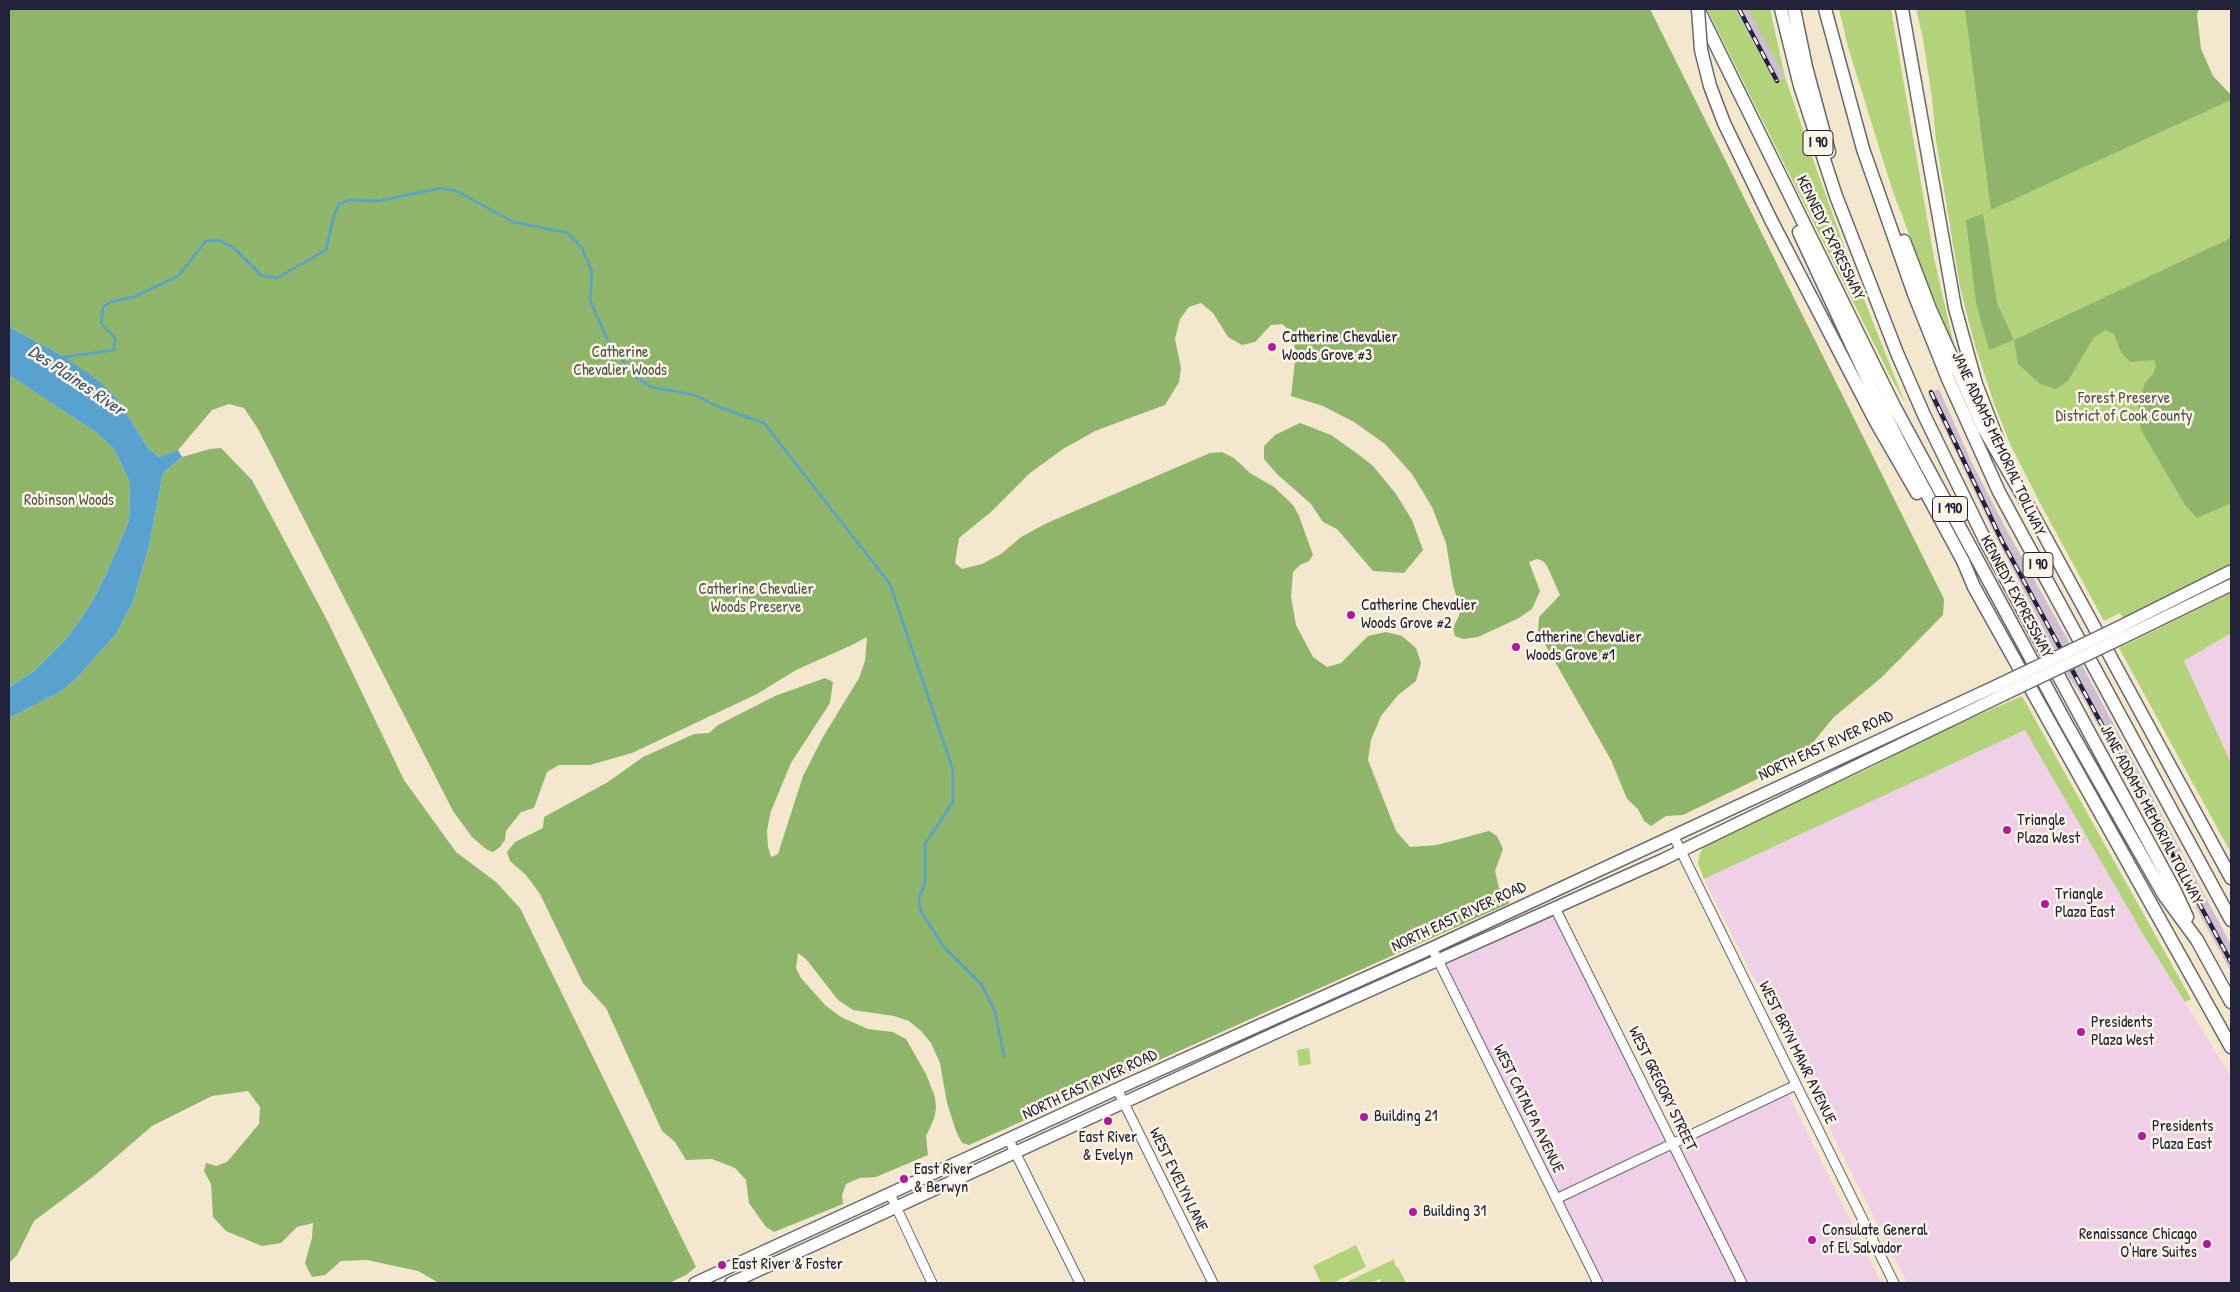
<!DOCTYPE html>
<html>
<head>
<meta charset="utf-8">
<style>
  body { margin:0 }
  #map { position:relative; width:2240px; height:1292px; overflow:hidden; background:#f3e8ce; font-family:"Patrick Hand",sans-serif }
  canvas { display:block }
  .frame { position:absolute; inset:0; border:10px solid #22223b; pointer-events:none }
</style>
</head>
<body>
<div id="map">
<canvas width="2240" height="1292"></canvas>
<div class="frame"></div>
</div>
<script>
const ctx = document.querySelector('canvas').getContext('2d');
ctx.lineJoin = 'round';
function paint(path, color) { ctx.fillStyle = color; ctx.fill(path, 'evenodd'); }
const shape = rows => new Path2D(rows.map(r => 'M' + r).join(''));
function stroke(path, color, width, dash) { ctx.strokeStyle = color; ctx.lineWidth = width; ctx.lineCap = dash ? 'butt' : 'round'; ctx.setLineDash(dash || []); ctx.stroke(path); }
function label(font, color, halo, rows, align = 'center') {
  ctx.font = font + ' "Patrick Hand",sans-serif'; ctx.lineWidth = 5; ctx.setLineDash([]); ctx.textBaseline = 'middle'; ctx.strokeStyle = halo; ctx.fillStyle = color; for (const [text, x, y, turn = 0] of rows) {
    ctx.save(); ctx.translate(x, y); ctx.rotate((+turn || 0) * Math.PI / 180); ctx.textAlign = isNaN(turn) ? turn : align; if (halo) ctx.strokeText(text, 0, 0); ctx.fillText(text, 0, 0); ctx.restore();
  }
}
paint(shape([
  [2231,633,2231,763,2184,661],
  [2025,729,2140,929,2231,1077,2231,1283,1907,1283,1704,879],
  [1558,913,1673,1145,1787,1091,1881,1283,1599,1283,1443,966]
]), '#efd0e6');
paint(shape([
  [1735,9,1749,9,1785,77,1774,82],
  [1939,389,1973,465,2005,527,2084,669,2231,945,2231,972,2081,694,2068,676,1995,535,1928,394]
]), '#cdbed2');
paint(shape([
  [1707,9,1735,9,1775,82,1785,77,1748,9,1770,9,1785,77,1815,165,1854,274,1905,403,1890,376],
  [1839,9,1891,9,1934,258,1955,350,1919,261,1891,186,1848,47],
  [1916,9,2194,9,1991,210,2231,100,2231,566,2123,618,2120,613,2104,621,2040,503,2010,444,1995,406,1975,346,1960,287,1936,141,1932,98,1923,39],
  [2231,593,2231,633,2184,661,2231,763,2231,853,2119,648],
  [2022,696,2191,999,2185,1002,2140,929,2025,730,1704,879,1698,863,1700,853,1707,843,1872,767,1926,738],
  [1309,1048,1311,1064,1299,1066,1297,1050],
  [1356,1245,1366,1267,1333,1283,1321,1283,1313,1266],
  [1394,1259,1396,1267,1398,1267,1406,1283,1395,1282,1382,1283,1380,1279,1370,1283,1345,1283]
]), '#b3d37a');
paint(shape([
  [9,9,1650,9,1944,599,1943,615,1882,677,1833,718,1811,745,1784,766,1683,815,1666,816,1651,826,1644,821,1638,809,1627,799,1611,760,1538,632,1539,617,1560,595,1547,566,1543,561,1537,559,1529,562,1540,591,1532,609,1519,618,1478,637,1463,639,1455,636,1453,628,1459,616,1460,609,1453,585,1446,543,1432,507,1412,474,1385,444,1354,422,1323,406,1291,396,1296,352,1290,331,1282,324,1271,325,1255,342,1242,345,1228,337,1213,313,1201,303,1189,307,1180,319,1175,339,1181,368,1179,382,1165,405,1095,431,1063,449,1030,473,991,512,959,538,955,563,962,569,982,564,1001,554,1021,537,1047,523,1210,453,1222,452,1234,458,1250,473,1274,487,1293,505,1299,516,1313,555,1309,561,1300,565,1293,572,1291,597,1296,625,1313,657,1327,667,1341,663,1368,636,1386,632,1402,636,1416,648,1421,663,1416,681,1398,695,1381,716,1371,740,1368,760,1396,831,1410,847,1437,845,1489,831,1497,836,1503,849,1495,871,1499,888,1510,903,969,1145,962,1143,956,1131,947,1103,940,1063,931,1043,921,1031,909,1021,894,1016,853,1010,838,1000,806,959,798,953,796,968,801,978,825,1005,841,1017,868,1029,893,1032,906,1039,926,1074,935,1097,936,1108,934,1119,926,1136,928,1155,876,1177,860,1178,846,1184,842,1195,843,1204,774,1232,766,1227,749,1203,746,1180,735,1168,712,1159,686,1160,675,1142,662,1131,606,1008,583,983,540,894,526,875,510,861,507,852,515,842,543,828,544,817,608,782,643,757,694,734,709,733,718,725,775,696,825,678,833,682,830,703,791,763,771,811,767,830,768,847,771,857,778,854,803,776,823,737,859,678,865,661,867,637,852,645,796,670,757,694,632,753,590,765,559,765,547,772,534,808,521,812,506,831,505,840,500,847,493,852,486,849,472,837,453,811,258,429,244,408,229,404,212,410,178,450,159,457,148,448,119,401,65,357,9,327],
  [1965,9,2199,9,2197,15,2201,49,2213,76,2231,95,2231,100,1991,210],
  [1983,214,1997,303,2014,340,2231,238,2231,503,2197,518,2185,505,2141,430,2138,407,2145,383,2154,373,2156,366,2154,360,2130,362,2121,352,2114,334,2106,330,2094,337,2068,381,2056,389,2040,384,2018,364,2014,340,1989,350,1976,303,1966,220],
  [9,375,97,433,114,449,130,483,129,520,108,570,91,604,68,637,34,671,9,687],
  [1300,423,1331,435,1358,454,1373,466,1396,494,1412,520,1423,550,1404,573,1373,571,1337,529,1323,522,1311,504,1277,474,1264,459,1264,446,1275,435],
  [221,448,252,480,327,620,404,780,456,852,496,882,520,908,696,1267,686,1275,669,1283,439,1283,418,1271,367,1260,341,1261,325,1275,312,1277,305,1263,312,1238,313,1223,297,1227,281,1243,262,1246,226,1231,213,1217,211,1184,204,1171,206,1163,216,1166,227,1162,259,1124,260,1107,248,1091,212,1096,152,1126,94,1176,34,1221,17,1255,9,1263,9,718,60,692,78,677,116,634,133,602,149,546,163,473,182,457,210,449]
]), '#8eb56a');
paint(shape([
  [9,327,65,357,102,384,119,401,148,448,159,457,178,450,182,457,163,473,149,546,133,602,116,634,78,677,60,692,9,718,9,687,34,671,68,637,91,604,108,570,129,520,130,483,114,449,97,433,9,375]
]), '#58a2d0');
stroke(shape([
  [64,357,114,350,115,338,101,323,103,307,110,302,134,297,178,276,206,241,218,240,233,247,261,275,277,278,326,250,334,215,339,204,350,200,379,201,441,188,457,191,513,222,568,233,582,248,592,272,590,300,609,343,635,376,651,387,695,395,716,406,764,423,890,584,953,770,953,802,925,844,925,883,919,898,921,912,944,947,982,985,995,1012,1004,1056]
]), '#58a2d0', 2.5);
const minor = shape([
  [1673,835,1894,1283],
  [1555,908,1742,1283],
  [1432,948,1598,1283],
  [1117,1089,1213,1283],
  [1009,1140,1080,1283],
  [890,1194,932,1283],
  [1556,1199,1796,1085]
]);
const major = shape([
  [2115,629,2231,571],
  [2120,639,2231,585],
  [695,1283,1117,1089,1432,948,1998,685],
  [731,1283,1284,1029,1662,860,2003,695]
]);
const highway = shape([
  [1698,9,1894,406,2067,725,2164,895,2197,940,2231,1002],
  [1781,9,1800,86,1836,196,1897,353,1924,415,1985,540,2174,889,2187,917],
  [1794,9,1806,67,1829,152],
  [1825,9,1863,149,1914,294,1948,379,1999,492,2231,920],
  [1902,9,1955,308,1976,384,1998,441],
  [1771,220,1876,422,1917,493],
  [1799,232,1872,389,1902,448,1963,561,1974,587,2231,1047],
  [1904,241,1930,309,1984,429,2024,498,2231,878]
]);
stroke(minor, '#6b676e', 11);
stroke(major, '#6b676e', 14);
stroke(highway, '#6b676e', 15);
stroke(minor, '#fff', 9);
stroke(major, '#fff', 11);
stroke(highway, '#fff', 12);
const rail = shape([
  [1739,9,1777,81],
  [1931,392,2002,541,2231,962]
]);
stroke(rail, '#22223b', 4.5);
stroke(rail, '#fcf5e5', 2.5, [8]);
const majorBridge = shape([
  [1998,685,2115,629],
  [2003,695,2120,639]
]);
const highwayBridge = shape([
  [1698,9,1701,50,1710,86,1724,123,1771,220]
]);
stroke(majorBridge, '#6b676e', 14, []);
stroke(highwayBridge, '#6b676e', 15, []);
stroke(majorBridge, '#fff', 11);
stroke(highwayBridge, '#fff', 12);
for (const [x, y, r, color] of [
  [1272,347,5,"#b5179e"],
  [1351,615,5,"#b5179e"],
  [1516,647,5,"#b5179e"],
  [2007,830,5,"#b5179e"],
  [2045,904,5,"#b5179e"],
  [2081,1032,5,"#b5179e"],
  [1364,1117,5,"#b5179e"],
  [1108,1121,5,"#b5179e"],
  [2142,1136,5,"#b5179e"],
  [904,1179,5,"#b5179e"],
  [1413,1212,5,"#b5179e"],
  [1812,1240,5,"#b5179e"],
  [2207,1244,5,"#b5179e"],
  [722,1265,5,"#b5179e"]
]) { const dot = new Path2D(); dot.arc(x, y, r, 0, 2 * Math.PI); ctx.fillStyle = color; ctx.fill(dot); stroke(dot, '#fcf5e5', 2); }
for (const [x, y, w] of [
  [1818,143,30],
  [1950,509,35],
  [2038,565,30]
]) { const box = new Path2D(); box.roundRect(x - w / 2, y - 12.5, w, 25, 4); ctx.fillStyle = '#fcf5e5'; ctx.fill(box); stroke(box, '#22223b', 1); }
label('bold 15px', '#22223b', null, [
  ["I 90",1818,143],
  ["I 190",1950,509],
  ["I 90",2038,565]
]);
label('16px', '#22223b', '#fcf5e5', [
  ["KENNEDY EXPRESSWAY",1830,238,64],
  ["JANE ADDAMS MEMORIAL TOLLWAY",1998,444,65],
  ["KENNEDY EXPRESSWAY",2016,597,62],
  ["NORTH EAST RIVER ROAD",1826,746,-25],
  ["JANE ADDAMS MEMORIAL TOLLWAY",2151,815,62],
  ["NORTH EAST RIVER ROAD",1459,917,-25],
  ["WEST BRYN MAWR AVENUE",1797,1053,64],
  ["NORTH EAST RIVER ROAD",1090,1085,-25],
  ["WEST GREGORY STREET",1662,1089,64],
  ["WEST CATALPA AVENUE",1528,1109,64],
  ["WEST EVELYN LANE",1178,1180,64]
]);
label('16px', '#22223b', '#fcf5e5', [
  ["Catherine Chevalier",1282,338],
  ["Woods Grove #3",1282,356],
  ["Catherine Chevalier",1361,606],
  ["Woods Grove #2",1361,624],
  ["Catherine Chevalier",1526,638],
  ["Woods Grove #1",1526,656],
  ["Triangle",2017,821],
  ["Plaza West",2017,839],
  ["Triangle",2055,895],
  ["Plaza East",2055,913],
  ["Presidents",2091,1023],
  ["Plaza West",2091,1041],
  ["Building 21",1374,1117],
  ["Presidents",2152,1127],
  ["Plaza East",2152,1145],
  ["East River",1108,1138,"center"],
  ["& Evelyn",1108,1156,"center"],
  ["East River",914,1170],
  ["& Berwyn",914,1188],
  ["Building 31",1423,1212],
  ["Consulate General",1822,1231],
  ["of El Salvador",1822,1249],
  ["Renaissance Chicago",2197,1235,"right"],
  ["O'Hare Suites",2197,1253,"right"],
  ["East River & Foster",732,1265]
], 'left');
label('16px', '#4e574e', '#fcf5e5', [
  ["Catherine",620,353],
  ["Chevalier Woods",620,371],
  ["Forest Preserve",2124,399],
  ["District of Cook County",2124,417],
  ["Robinson Woods",69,501],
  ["Catherine Chevalier",756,590],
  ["Woods Preserve",756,608]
]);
label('italic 18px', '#385577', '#fcf5e5', [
  ["Des Plaines River",76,381,34]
]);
</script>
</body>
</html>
